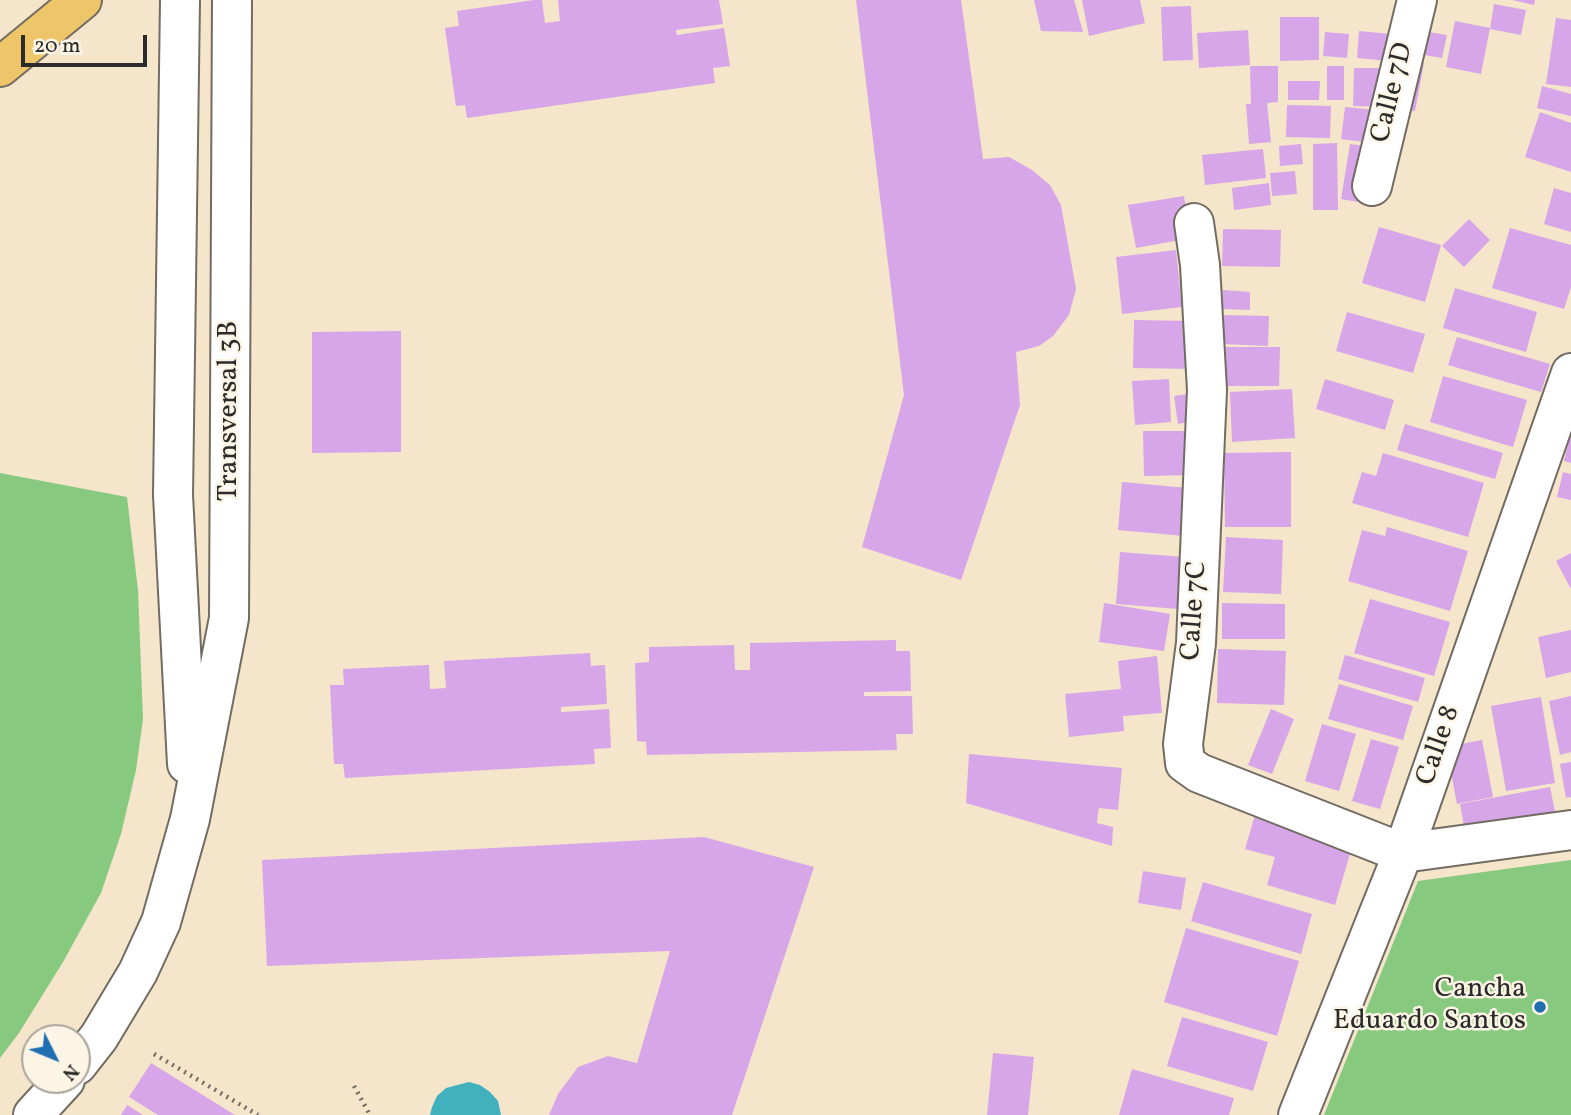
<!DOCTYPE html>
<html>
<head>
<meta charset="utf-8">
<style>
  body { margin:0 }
  #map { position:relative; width:1571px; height:1115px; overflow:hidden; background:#f5e5ca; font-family:Vollkorn,serif }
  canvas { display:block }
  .north { position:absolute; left:21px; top:1024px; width:70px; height:70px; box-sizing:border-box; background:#fcf5e5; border:2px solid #a8a49b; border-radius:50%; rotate:133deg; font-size:19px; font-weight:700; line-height:28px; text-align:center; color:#2b2b2b }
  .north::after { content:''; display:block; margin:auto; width:24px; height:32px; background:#1f6fb2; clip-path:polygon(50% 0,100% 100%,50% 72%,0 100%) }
  .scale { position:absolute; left:21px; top:35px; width:126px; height:32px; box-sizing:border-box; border:4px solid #2b2b2b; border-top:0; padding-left:9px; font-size:21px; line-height:24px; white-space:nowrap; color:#2b2b2b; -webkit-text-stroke:5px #fcf5e5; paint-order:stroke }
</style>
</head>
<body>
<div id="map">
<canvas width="1571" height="1115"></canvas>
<div class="north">N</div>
<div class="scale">20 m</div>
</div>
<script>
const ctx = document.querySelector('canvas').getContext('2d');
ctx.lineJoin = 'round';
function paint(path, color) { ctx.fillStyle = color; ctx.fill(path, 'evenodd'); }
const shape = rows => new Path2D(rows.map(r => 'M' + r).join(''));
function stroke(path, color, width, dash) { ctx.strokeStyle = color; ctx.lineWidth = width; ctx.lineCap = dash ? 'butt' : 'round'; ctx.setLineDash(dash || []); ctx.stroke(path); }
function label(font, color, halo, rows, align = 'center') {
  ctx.font = font + ' Vollkorn,serif'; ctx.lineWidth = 5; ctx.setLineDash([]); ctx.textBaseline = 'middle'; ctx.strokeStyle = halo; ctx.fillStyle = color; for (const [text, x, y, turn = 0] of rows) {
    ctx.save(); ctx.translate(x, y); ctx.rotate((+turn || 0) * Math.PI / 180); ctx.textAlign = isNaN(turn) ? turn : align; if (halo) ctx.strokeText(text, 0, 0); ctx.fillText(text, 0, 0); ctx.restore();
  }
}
paint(shape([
  [0,473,127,497,138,590,143,719,136,770,121,834,101,893,63,962,19,1033,0,1058],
  [1571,860,1571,1115,1324,1115,1418,881]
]), '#88c980');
paint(shape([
  [469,1082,480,1085,490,1092,498,1101,501,1115,430,1115,432,1107,437,1096,446,1088]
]), '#42b1be');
paint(shape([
  [534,0,542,0,545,23,560,21,558,0,719,0,723,24,676,30,677,35,724,28,730,66,713,68,715,83,467,118,465,105,456,106,445,28,459,26,457,11],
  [856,0,961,0,983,159,1009,157,1032,170,1050,185,1061,205,1076,289,1069,315,1053,336,1039,346,1016,352,1020,405,961,580,862,547,904,395],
  [1034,0,1074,0,1083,32,1041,31],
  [1082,0,1140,0,1145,23,1089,36],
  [1512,0,1535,0,1534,5],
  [1494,4,1526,10,1521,35,1490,29],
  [1191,6,1193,60,1163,61,1161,7],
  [1280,17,1319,17,1319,60,1280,61],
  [1556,18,1571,20,1571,87,1546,84],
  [1455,21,1490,28,1481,74,1446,67],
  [1248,30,1250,65,1199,68,1197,33],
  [1417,30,1447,35,1442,58,1413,53],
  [1359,31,1391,34,1389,61,1357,58],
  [1325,32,1349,34,1347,58,1323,56],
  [1406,59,1424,63,1415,111,1396,108],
  [1250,66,1278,66,1278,102,1267,103,1271,142,1249,144,1246,104,1251,104],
  [1327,66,1344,66,1344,100,1327,100],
  [1354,68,1390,68,1389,107,1353,106],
  [1288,81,1320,81,1319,100,1288,100],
  [1542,86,1571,94,1571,116,1537,108],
  [1287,105,1331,106,1330,138,1286,137],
  [1345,107,1376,110,1373,143,1341,139],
  [1540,112,1571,123,1571,172,1525,157],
  [1337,143,1338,210,1313,210,1313,144],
  [1301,144,1303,164,1280,166,1279,146],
  [1350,144,1366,146,1358,202,1341,199],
  [1263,149,1266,178,1205,185,1202,155],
  [1295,171,1297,194,1272,196,1270,173],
  [1269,183,1271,205,1234,210,1232,188],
  [1554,188,1571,193,1571,232,1544,224],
  [1184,196,1191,238,1136,248,1128,205],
  [1469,219,1490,240,1464,267,1442,246],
  [1379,227,1441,245,1425,302,1362,283],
  [1510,228,1571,245,1571,287,1564,309,1492,288],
  [1223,229,1281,230,1280,267,1222,266],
  [1176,250,1182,307,1122,314,1116,257],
  [1455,288,1537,312,1526,352,1443,328],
  [1223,290,1250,292,1250,310,1222,309],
  [1347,312,1425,334,1413,373,1336,351],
  [1224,315,1269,316,1268,346,1223,344],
  [1134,320,1193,321,1192,369,1133,368],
  [401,331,401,452,312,453,312,332],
  [1457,337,1550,364,1541,392,1448,365],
  [1223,347,1280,347,1279,386,1223,386],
  [1443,376,1527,400,1513,447,1430,422],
  [1169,379,1171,422,1135,425,1132,381],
  [1325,379,1394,400,1385,430,1316,409],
  [1292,389,1295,438,1232,442,1230,392],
  [1196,393,1200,420,1178,424,1174,396],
  [1405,424,1503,453,1495,479,1397,450],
  [1143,431,1200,431,1200,475,1144,476],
  [1570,436,1571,436,1571,463,1564,461],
  [1291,452,1291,527,1225,527,1224,453],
  [1383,453,1484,483,1468,537,1352,503,1362,472,1376,476],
  [1563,472,1571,474,1571,500,1557,497],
  [1122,482,1199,489,1195,537,1118,530],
  [1387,527,1468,551,1450,611,1348,581,1362,530,1385,536],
  [1226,537,1283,540,1281,594,1223,592],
  [1120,552,1183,557,1178,609,1116,604],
  [1571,553,1571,589,1556,561],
  [1370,599,1450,622,1434,676,1354,653],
  [1104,603,1170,614,1164,651,1099,642],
  [1222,603,1285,604,1285,639,1222,639],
  [1571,630,1571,672,1546,678,1538,637],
  [896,640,896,651,910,651,911,691,864,692,864,696,912,696,913,734,896,734,897,750,647,755,646,742,637,741,635,663,649,662,649,647,734,645,735,670,750,670,750,643],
  [1218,649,1286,651,1284,705,1217,703],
  [590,653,591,666,605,665,607,704,561,707,561,712,609,709,611,748,594,749,595,764,345,778,343,764,334,764,330,685,344,685,343,669,429,665,430,689,446,688,444,661],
  [1345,655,1425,678,1418,702,1338,679],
  [1157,656,1162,713,1123,716,1124,731,1069,737,1065,694,1121,689,1118,661],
  [1339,684,1413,706,1403,740,1328,719],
  [1571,696,1571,752,1560,755,1549,701],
  [1541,697,1555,783,1506,791,1491,706],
  [1271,709,1294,719,1272,774,1248,765],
  [1322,724,1356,734,1339,791,1305,781],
  [1371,739,1399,747,1380,809,1352,801],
  [1482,740,1493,797,1457,804,1446,747],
  [969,754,1122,768,1118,810,1099,808,1098,813,1097,823,1113,827,1112,846,966,803],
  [1571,762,1571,797,1566,798,1560,764],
  [1550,787,1556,816,1465,832,1460,804],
  [1257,808,1355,837,1335,905,1267,885,1275,857,1245,849],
  [704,837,814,867,732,1115,549,1115,558,1094,578,1067,608,1056,637,1063,670,951,267,966,262,860],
  [1143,871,1186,878,1181,910,1138,903],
  [1203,882,1312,914,1301,954,1191,921],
  [1186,928,1299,961,1277,1036,1164,1002],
  [1182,1017,1268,1042,1253,1091,1167,1066],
  [993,1053,1034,1057,1028,1115,987,1115],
  [151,1063,235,1115,158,1115,129,1097],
  [1132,1069,1234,1098,1229,1115,1119,1115],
  [127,1105,143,1115,121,1115]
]), '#d6a6e8');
const street = shape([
  [180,0,173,495,187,764],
  [1372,186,1417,0],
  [1194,223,1200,265,1207,390,1196,643,1183,744,1185,763,1199,773,1403,853,1571,830],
  [77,1065,99,1037,138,972,161,922,190,819,229,618,232,0],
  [33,1115,65,1080],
  [1298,1115,1403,853,1571,373]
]);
const highway = shape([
  [0,67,82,0]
]);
stroke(street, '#726c63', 42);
stroke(highway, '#726c63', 42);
stroke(shape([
  [154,1054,258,1115],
  [354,1086,370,1115]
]), '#726c63', 4.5, [2, 5]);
stroke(street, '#fff', 38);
stroke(highway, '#eec569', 38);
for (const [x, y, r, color] of [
  [1540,1007,7,"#1f6fb2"]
]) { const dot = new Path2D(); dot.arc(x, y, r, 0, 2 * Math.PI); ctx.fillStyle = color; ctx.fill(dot); stroke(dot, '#fcf5e5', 2.5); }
label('28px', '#2b2b2b', '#fcf5e5', [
  ["Calle 7D",1394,93,-76],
  ["Transversal 3B",231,411,-90],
  ["Calle 7C",1196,611,-86],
  ["Calle 8",1440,746,-71]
]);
label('28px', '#2b2b2b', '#fcf5e5', [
  ["Cancha",1526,991],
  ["Eduardo Santos",1526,1023]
], 'right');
</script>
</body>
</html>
